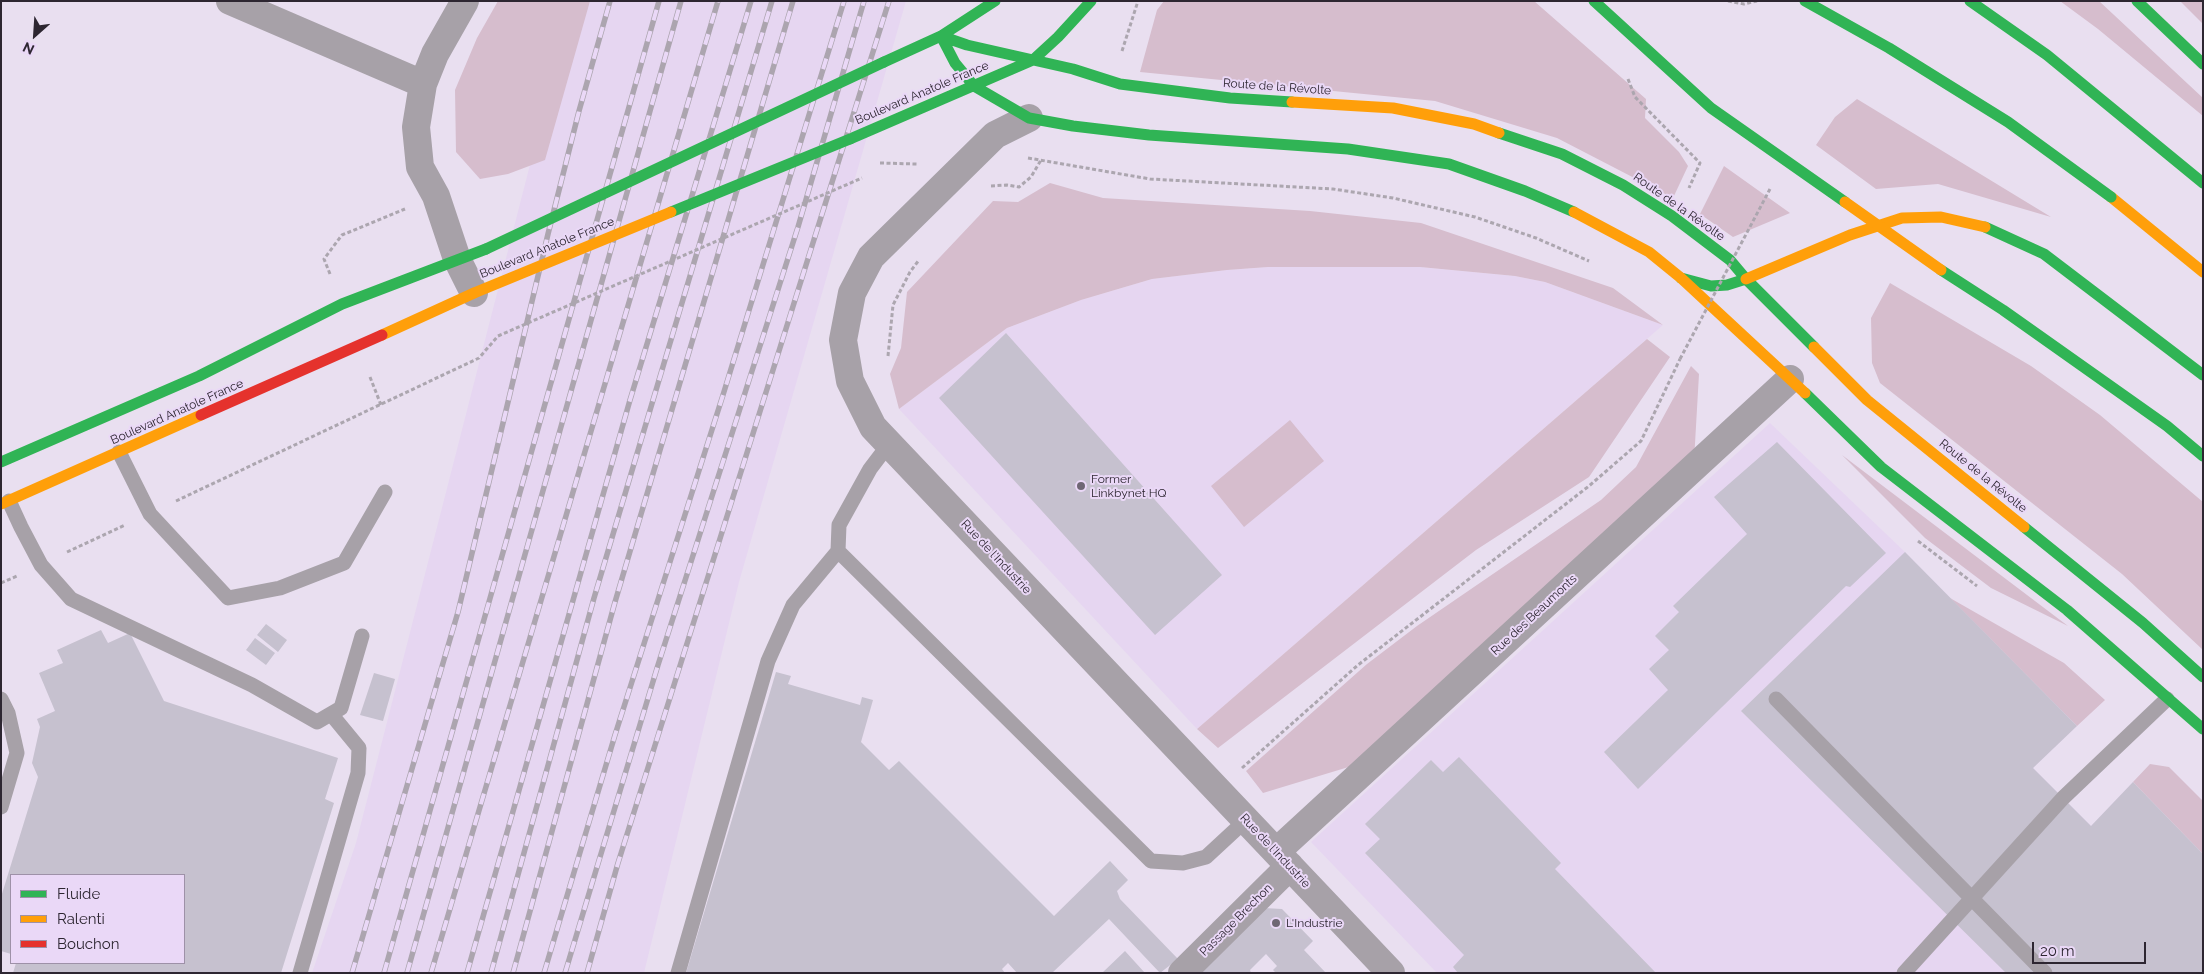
<!DOCTYPE html>
<html>
<head>
<meta charset="utf-8">
<style>
  body { margin:0 }
  #map { position:relative; width:2204px; height:974px; overflow:hidden; background:#e9dff0; font-family:Raleway,sans-serif }
  canvas { display:block }
  .frame { position:absolute; inset:0; border:2px solid #2d2631; pointer-events:none }
  .legend { position:absolute; left:10px; top:874px; width:175px; height:90px; box-sizing:border-box; background:#ead8f7; border:1px solid #9e91a8; margin:0; padding:6px 9px; list-style:none; font-size:15px; color:#2d2631 }
  .legend li { display:flex; align-items:center; gap:10px; height:25px }
  .legend b { width:25px; border:1px solid #9e91a8 }
  .north { position:absolute; left:10px; top:10px; width:50px; height:50px; -webkit-text-stroke:4px #ead8f7; paint-order:stroke; rotate:206deg; font-size:14px; font-weight:700; line-height:20px; text-align:center; color:#2d2631 }
  .north::after { content:''; display:block; margin:auto; width:18px; height:22px; background:#2d2631; clip-path:polygon(50% 0,100% 100%,50% 72%,0 100%) }
  .scale { position:absolute; left:2032px; top:942px; width:114px; height:22px; box-sizing:border-box; border:2px solid #2d2631; border-top:0; padding-left:6px; font-size:15px; line-height:18px; white-space:nowrap; color:#2d2631; -webkit-text-stroke:4px #ead8f7; paint-order:stroke }
</style>
</head>
<body>
<div id="map">
<canvas width="2204" height="974"></canvas>
<div class="frame"></div>
<ul class="legend">
<li><b style="height:6px;background:#30b455"></b>Fluide</li>
<li><b style="height:6px;background:#ff9f0a"></b>Ralenti</li>
<li><b style="height:6px;background:#e5322d"></b>Bouchon</li>
</ul>
<div class="north">N</div>
<div class="scale">20 m</div>
</div>
<script>
const ctx = document.querySelector('canvas').getContext('2d');
ctx.lineJoin = 'round';
function paint(path, color) { ctx.fillStyle = color; ctx.fill(path, 'evenodd'); }
const shape = rows => new Path2D(rows.map(r => 'M' + r).join(''));
function stroke(path, color, width, dash) { ctx.strokeStyle = color; ctx.lineWidth = width; ctx.lineCap = dash ? 'butt' : 'round'; ctx.setLineDash(dash || []); ctx.stroke(path); }
function label(font, color, halo, rows, align = 'center') {
  ctx.font = font + ' Raleway,sans-serif'; ctx.lineWidth = 4; ctx.setLineDash([]); ctx.textBaseline = 'middle'; ctx.strokeStyle = halo; ctx.fillStyle = color; for (const [text, x, y, turn = 0] of rows) {
    ctx.save(); ctx.translate(x, y); ctx.rotate((+turn || 0) * Math.PI / 180); ctx.textAlign = isNaN(turn) ? turn : align; if (halo) ctx.strokeText(text, 0, 0); ctx.fillText(text, 0, 0); ctx.restore();
  }
}
paint(shape([
  [572,1,906,1,739,582,644,973,312,973,356,843],
  [1268,267,1420,267,1515,276,1545,282,1663,325,1197,729,899,409,1007,328,1081,300,1152,279,1227,270],
  [1770,423,1905,552,2077,726,2033,768,2091,826,2133,782,2203,854,2203,973,1437,973,1311,842]
]), '#e6d6f1');
paint(shape([
  [498,1,590,1,545,160,508,174,480,179,456,152,455,90,477,38],
  [1164,1,1534,1,1646,99,1645,118,1679,152,1688,166,1673,198,1557,138,1435,101,1140,72,1157,10],
  [2060,1,2099,1,2203,98,2203,116,2098,29],
  [2180,1,2203,1,2203,24],
  [1857,99,2051,217,1938,184,1876,189,1816,145,1835,117],
  [1724,166,1790,213,1733,237,1700,214],
  [1050,183,1103,198,1310,211,1421,223,1613,288,1663,325,1545,282,1515,276,1420,267,1268,267,1227,270,1152,279,1081,300,1007,328,899,409,890,374,901,348,907,292,993,201,1018,202],
  [1890,283,2031,366,2100,415,2203,502,2203,650,2122,574,1880,383,1872,363,1871,318],
  [1647,339,1670,357,1589,477,1476,550,1218,748,1197,729],
  [1691,366,1699,374,1694,461,1365,762,1263,793,1246,771,1367,664,1417,626,1601,500,1636,467],
  [1290,420,1324,461,1244,527,1211,486],
  [1842,455,2068,626,1991,588,1925,538],
  [1950,598,2064,663,2105,700,2077,726],
  [2150,764,2169,767,2203,801,2203,854,2133,782]
]), '#d6bdcd');
paint(shape([
  [1006,333,1222,575,1155,635,939,398],
  [1777,442,1886,553,1850,587,1846,586,1638,789,1604,752,1668,690,1649,669,1669,650,1655,636,1679,612,1673,606,1747,534,1714,497],
  [1905,552,2077,726,2033,768,2091,826,2133,782,2203,854,2203,973,2006,973,1741,711],
  [266,624,287,640,278,652,257,635],
  [101,630,108,643,130,633,164,701,338,758,325,799,334,803,281,973,13,973,16,963,184,963,184,875,11,875,11,954,1,951,1,897,38,777,32,763,40,727,37,719,55,711,39,673,63,663,57,650],
  [255,638,275,653,266,665,246,650],
  [776,672,791,676,788,684,860,705,862,697,873,700,861,742,889,770,899,761,1054,916,1110,861,1128,880,1117,891,1120,899,1178,959,1160,973,1109,919,1052,973,1017,973,1008,963,1002,969,1005,973,686,973],
  [374,673,395,679,383,721,360,715],
  [1459,757,1561,863,1555,869,1656,973,1458,973,1453,967,1464,955,1365,853,1380,839,1365,824,1431,760,1443,772],
  [1264,908,1282,909,1313,941,1304,950,1326,973,1276,973,1273,970,1277,966,1266,954,1250,970,1251,973,1195,973],
  [1125,951,1145,973,1102,973]
]), '#c6c1cf');
stroke(shape([
  [1728,1,1744,4,1757,1],
  [1122,51,1138,1],
  [1628,79,1635,97,1700,163,1689,188],
  [1028,158,1150,179,1333,189,1393,198,1475,217,1536,238,1589,261],
  [880,163,917,164],
  [991,186,1007,185,1019,187,1031,177,1041,160],
  [330,274,324,259,342,235,405,209],
  [888,356,893,305,910,272,919,260],
  [370,377,381,405],
  [176,501,479,358,498,336],
  [1918,541,1977,586],
  [67,552,125,525],
  [1,583,17,576],
  [1242,768,1358,665,1589,486,1641,441,1680,359]
]), '#aca6af', 3, [4, 2.5]);
stroke(shape([
  [889,444,870,469,839,525,838,551,1151,861,1183,863,1206,857,1246,820],
  [119,452,150,514,228,598,280,588,344,563,385,492],
  [9,501,21,527,41,565,71,599,252,685,317,722,341,708,362,636],
  [1,699,8,713,17,753,1,807],
  [1776,699,2045,973],
  [300,973,358,773,359,748,331,714],
  [678,973,768,661,793,605,838,551],
  [1904,973,2063,798,2167,699]
]), '#a7a1a8', 15);
stroke(shape([
  [230,1,423,84],
  [465,1,435,54,423,84,416,127,420,167,436,196,457,259,474,293],
  [1029,118,995,135,871,257,852,293,843,340,850,381,873,427,1391,973],
  [1277,851,1790,379],
  [1182,973,1290,866]
]), '#a7a1a8', 28);
stroke(shape([
  [1970,1,2047,55,2203,183],
  [2137,1,2203,64],
  [941,36,955,63,974,86,1029,118,1073,126,1149,135,1348,149,1449,164,1525,191,1574,212],
  [941,36,967,45,1073,69,1120,84,1230,98,1292,102],
  [884,62,941,36,995,1],
  [1499,133,1562,154,1623,185,1672,216,1730,260,1746,279,1814,347],
  [850,139,1033,60,1058,37,1091,1],
  [1985,227,2044,254,2203,375],
  [1941,270,2003,310,2167,426,2203,456],
  [1681,278,1711,286,1727,285,1746,279],
  [1805,393,1881,467,2067,610,2203,729],
  [1,462,199,376,342,304,486,249],
  [2024,527,2143,623,2203,677]
]), '#30b455', 11);
stroke(shape([
  [1292,102,1393,108,1474,124,1499,133],
  [2111,197,2203,272],
  [1574,212,1649,252,1681,278,1805,393],
  [1746,279,1850,235,1902,218,1941,217,1985,227],
  [382,335,474,293],
  [1814,347,1867,400,2024,527],
  [1,504,201,415]
]), '#ff9f0a', 11);
stroke(shape([
  [201,415,382,335]
]), '#e5322d', 11);
const rail = shape([
  [352,973,458,612,548,234,579,111,610,1],
  [384,973,659,1],
  [407,973,681,1],
  [431,973,718,1],
  [467,973,630,400,751,1],
  [491,973,594,598,772,1],
  [513,973,615,602,793,1],
  [544,973,615,735,723,395,844,1],
  [565,973,658,665,798,227,864,1],
  [587,973,618,863,889,1]
]);
stroke(rail, '#aca5af', 5.5);
stroke(rail, '#ead8f7', 4, [11]);
stroke(shape([
  [498,336,862,178],
  [1680,359,1770,189]
]), '#aca6af', 3, [4, 2.5]);
stroke(shape([
  [1594,1,1711,108,1845,202],
  [1805,1,1889,48,2008,122,2111,197],
  [671,212,850,139],
  [486,249,884,62]
]), '#30b455', 11);
stroke(shape([
  [1845,202,1941,270],
  [474,293,671,212]
]), '#ff9f0a', 11);
for (const [x, y, r, color] of [
  [1081,486,5,"#6f6774"],
  [1276,923,5,"#6f6774"]
]) { const dot = new Path2D(); dot.arc(x, y, r, 0, 2 * Math.PI); ctx.fillStyle = color; ctx.fill(dot); stroke(dot, '#ead8f7', 2); }
label('12px', '#2d2631', '#ead8f7', [
  ["Route de la Révolte",1277,87,4],
  ["Boulevard Anatole France",922,93,-23],
  ["Route de la Révolte",1679,207,35],
  ["Boulevard Anatole France",547,248,-22],
  ["Boulevard Anatole France",177,412,-24],
  ["Route de la Révolte",1983,476,39],
  ["Rue de l'Industrie",996,557,47],
  ["Rue des Beaumonts",1534,615,-43],
  ["Rue de l'Industrie",1275,851,47],
  ["Passage Brechon",1236,920,-45]
]);
label('12px', '#2d2631', '#ead8f7', [
  ["Former",1091,479],
  ["Linkbynet HQ",1091,493],
  ["L'Industrie",1286,923]
], 'left');
</script>
</body>
</html>
